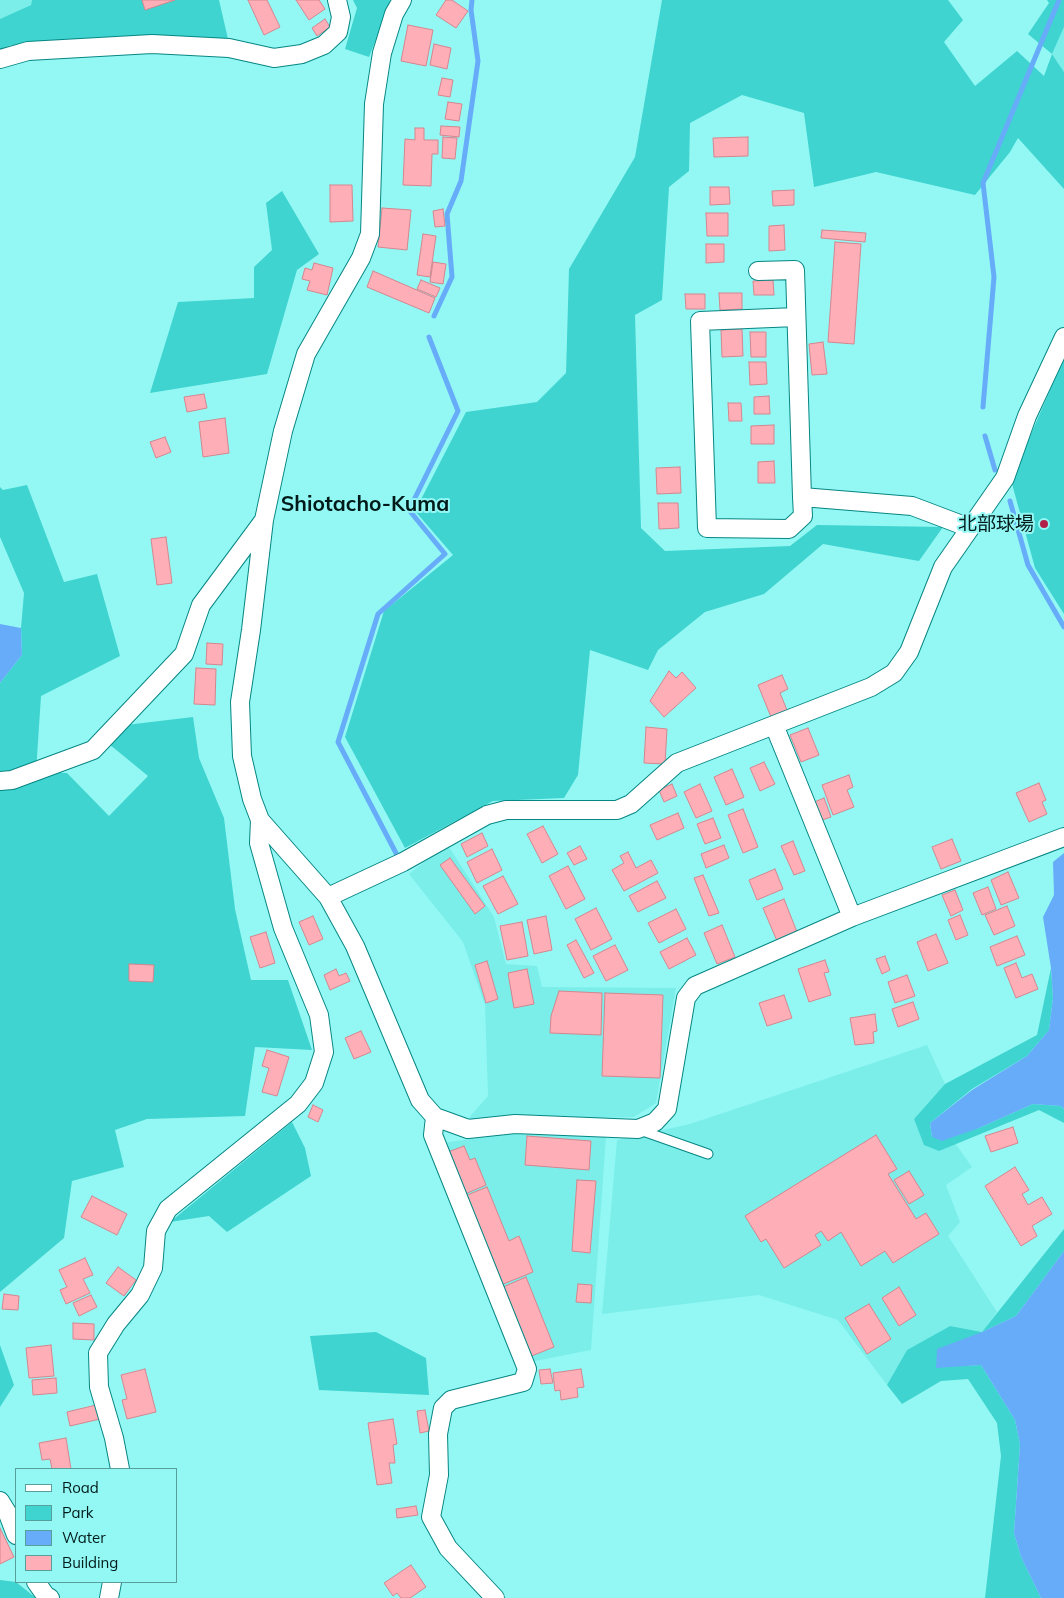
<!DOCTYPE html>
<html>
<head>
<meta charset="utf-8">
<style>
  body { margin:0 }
  #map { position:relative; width:1064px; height:1598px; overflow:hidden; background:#93f8f4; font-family:Mulish,sans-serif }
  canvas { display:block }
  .legend { position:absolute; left:15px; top:1468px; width:162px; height:115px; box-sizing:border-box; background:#93f8f4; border:1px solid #589f9c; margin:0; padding:6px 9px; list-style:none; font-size:15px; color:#001a19 }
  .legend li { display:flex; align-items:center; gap:10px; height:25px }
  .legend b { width:25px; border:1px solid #589f9c }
</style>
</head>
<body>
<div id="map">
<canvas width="1064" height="1598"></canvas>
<ul class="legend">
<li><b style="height:6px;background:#fff"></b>Road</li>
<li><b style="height:14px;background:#3fd4d0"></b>Park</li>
<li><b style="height:14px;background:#67acf8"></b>Water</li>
<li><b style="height:14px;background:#feaeb6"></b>Building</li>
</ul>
</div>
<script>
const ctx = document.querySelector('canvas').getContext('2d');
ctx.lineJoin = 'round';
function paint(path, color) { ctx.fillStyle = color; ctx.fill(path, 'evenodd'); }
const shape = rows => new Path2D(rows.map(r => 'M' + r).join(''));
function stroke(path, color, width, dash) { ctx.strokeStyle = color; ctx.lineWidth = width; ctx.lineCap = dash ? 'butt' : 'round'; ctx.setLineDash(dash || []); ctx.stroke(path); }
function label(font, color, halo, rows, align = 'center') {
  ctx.font = font + ' Mulish,"Noto Sans JP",sans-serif'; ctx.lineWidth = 4; ctx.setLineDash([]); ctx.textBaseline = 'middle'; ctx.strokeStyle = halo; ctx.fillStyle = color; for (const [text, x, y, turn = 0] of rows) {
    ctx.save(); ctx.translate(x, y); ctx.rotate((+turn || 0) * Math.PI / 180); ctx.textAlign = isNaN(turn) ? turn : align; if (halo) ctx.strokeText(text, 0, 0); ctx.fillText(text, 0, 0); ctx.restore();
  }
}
paint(shape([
  [0,0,32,0,31,5,0,19],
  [1064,27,1064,72,1052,54],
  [447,844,494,917,506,964,537,966,542,987,676,988,656,1103,634,1117,466,1121,488,1096,485,1005,463,942,409,874],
  [927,1045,945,1084,914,1119,939,1151,955,1143,972,1167,946,1185,960,1222,948,1236,997,1312,982,1332,950,1326,907,1350,887,1385,838,1320,759,1295,602,1314,617,1140,690,1124],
  [516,1132,606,1136,591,1350,530,1362,443,1143]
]), '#7beeea');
paint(shape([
  [32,0,219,0,228,39,152,35,11,45,0,49,0,19,31,5],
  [353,0,389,0,391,1,369,57,345,49,357,8],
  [662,0,948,0,963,20,944,42,975,86,1017,51,1044,76,1052,54,1028,34,1049,3,1047,0,1064,0,1064,27,1052,54,1064,72,1064,189,1018,138,1010,152,975,195,876,172,814,187,804,113,742,95,690,123,689,171,669,187,662,300,635,315,641,528,665,551,790,546,817,525,943,527,919,561,823,544,764,594,705,612,658,650,648,670,590,650,578,775,564,798,493,801,405,848,345,737,384,611,453,555,415,511,466,412,537,402,566,373,569,269,635,157],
  [282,191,319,254,297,270,267,374,150,393,178,302,254,298,254,267,272,250,266,203],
  [1064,358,1064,614,1035,568,1011,480],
  [27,485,64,582,97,574,120,656,41,696,36,772,67,773,109,816,148,776,109,744,126,725,193,717,199,758,224,818,235,909,251,980,288,980,312,1050,255,1047,245,1116,147,1119,115,1130,124,1167,72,1181,64,1238,0,1292,0,683,22,655,21,628,24,593,0,537,0,487,3,490],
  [1051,968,1053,998,1049,1030,1027,1056,972,1089,930,1123,932,1137,979,1128,1033,1104,1061,1106,1064,1109,1064,1123,1039,1110,939,1151,924,1145,914,1119,945,1084,1037,1035],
  [292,1122,305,1148,311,1176,227,1232,209,1216,170,1222],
  [1064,1229,1064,1251,1016,1316,982,1332,936,1367,981,1365,1015,1420,1020,1444,1014,1533,1021,1557,1041,1598,985,1598,1001,1456,997,1423,968,1379,941,1381,902,1404,887,1385,907,1350,950,1326,982,1332],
  [376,1332,426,1358,429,1395,319,1390,310,1336],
  [0,1345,14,1385,0,1407],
  [0,1580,16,1582,36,1598,0,1598]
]), '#3fd4d0');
paint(shape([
  [0,624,21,628,22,655,0,683],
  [1064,853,1064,1109,1061,1106,1033,1104,979,1128,942,1141,932,1137,930,1123,972,1090,1027,1056,1049,1030,1053,998,1051,968,1043,917,1054,895,1053,862],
  [1064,1251,1064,1598,1041,1598,1021,1557,1014,1533,1020,1444,1015,1420,981,1365,936,1368,937,1349,982,1332,1016,1316]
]), '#67acf8');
stroke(shape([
  [434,316,452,277,447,214,461,181,478,61,471,10,472,0],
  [983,407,994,277,983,183,1059,0],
  [985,436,995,470],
  [1010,501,1028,565,1064,627],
  [397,855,338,742,378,614,445,554,409,510,458,411,429,337]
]), '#67acf8', 5);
const building = shape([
  [142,0,175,0,145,10,142,0],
  [248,0,267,0,280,27,264,35,248,0],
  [296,0,319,0,325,9,309,20,296,0],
  [446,0,452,0,468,11,456,28,436,15,446,0],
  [325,19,330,27,317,36,312,28,325,19],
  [408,25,433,30,426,66,401,61,408,25],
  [434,44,451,48,447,69,430,65,434,44],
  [442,78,453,80,450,97,438,95,442,78],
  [448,102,462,104,459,121,445,119,448,102],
  [441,126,460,127,459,137,440,135,441,126],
  [415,128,424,128,424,140,438,140,438,154,432,154,431,186,403,185,405,139,415,140,415,128],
  [443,137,457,138,455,159,442,158,443,137],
  [748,137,748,156,714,157,713,138,748,137],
  [330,185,352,185,353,221,330,222,330,185],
  [710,187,729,187,730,204,710,205,710,187],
  [794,190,794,205,773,206,772,191,794,190],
  [382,208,411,210,407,250,378,247,382,208],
  [443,209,445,226,435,227,433,211,443,209],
  [706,213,728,213,728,236,707,236,706,213],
  [784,225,785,250,769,251,769,226,784,225],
  [822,230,866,233,865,242,821,238,822,230],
  [423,234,436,236,430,277,417,275,423,234],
  [835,242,861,244,854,344,828,342,835,242],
  [706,244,724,244,724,262,706,263,706,244],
  [433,262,446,264,443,284,430,282,433,262],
  [314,263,333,268,327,295,307,290,310,281,302,279,305,268,312,270,314,263],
  [373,271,435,298,429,313,367,287,373,271],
  [421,280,440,288,436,297,417,289,421,280],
  [773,280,774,295,754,295,753,281,773,280],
  [719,293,742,293,742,309,720,310,719,293],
  [685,294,705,294,705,309,686,309,685,294],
  [742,329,743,356,722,357,721,330,742,329],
  [750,332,766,332,766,357,751,357,750,332],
  [823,342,827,374,812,375,809,344,823,342],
  [749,362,766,362,767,384,750,385,749,362],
  [204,394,207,408,187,412,184,397,204,394],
  [769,396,770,414,754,414,754,397,769,396],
  [728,403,741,403,742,421,729,421,728,403],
  [225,418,229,453,203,457,199,422,225,418],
  [774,425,774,444,751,444,751,426,774,425],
  [165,437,171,452,156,458,150,442,165,437],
  [774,461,775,483,758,483,758,462,774,461],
  [680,467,681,493,657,494,656,468,680,467],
  [658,503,678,503,679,528,659,529,658,503],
  [166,537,172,583,157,585,151,539,166,537],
  [207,643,223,644,222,665,206,664,207,643],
  [196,668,216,669,215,705,194,704,196,668],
  [669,671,676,678,682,672,696,688,664,717,650,701,669,671],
  [782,675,788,689,780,693,787,710,771,717,758,685,782,675],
  [646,727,667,729,665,764,644,763,646,727],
  [808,728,819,755,801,762,790,735,808,728],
  [764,762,775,784,760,791,750,768,764,762],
  [732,769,744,797,726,805,714,777,732,769],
  [849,775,853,787,847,790,854,807,833,815,822,785,849,775],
  [1039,783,1046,800,1042,802,1047,814,1029,822,1016,793,1039,783],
  [672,784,677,796,664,802,659,790,672,784],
  [700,784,712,811,696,818,684,792,700,784],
  [824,798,831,817,819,821,812,803,824,798],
  [743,809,758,847,743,853,728,815,743,809],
  [678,813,684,828,657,840,650,825,678,813],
  [713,818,721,838,705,844,697,824,713,818],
  [543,826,558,854,542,863,527,834,543,826],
  [482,833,488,846,467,857,461,844,482,833],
  [952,839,961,861,941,869,932,847,952,839],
  [793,841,805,871,794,875,781,846,793,841],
  [724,845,729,858,706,868,701,854,724,845],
  [580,846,587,859,574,865,567,853,580,846],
  [492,849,502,870,477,883,467,862,492,849],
  [628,852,636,868,651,860,658,873,624,891,612,870,624,863,620,856,628,852],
  [450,858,485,906,475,914,440,865,450,858],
  [568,866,585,899,566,909,549,876,568,866],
  [775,869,783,889,757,900,749,880,775,869],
  [1008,872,1019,898,1001,905,991,880,1008,872],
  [703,875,719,913,709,916,694,878,703,875],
  [503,876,518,904,498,914,483,886,503,876],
  [657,881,666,898,638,912,629,896,657,881],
  [988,887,996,909,982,915,973,893,988,887],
  [955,890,963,910,951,916,942,895,955,890],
  [784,899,797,932,777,941,763,908,784,899],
  [1007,906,1015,926,994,935,985,915,1007,906],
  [596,908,612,939,591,950,575,919,596,908],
  [676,909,686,929,659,943,648,923,676,909],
  [960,915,968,935,956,940,948,920,960,915],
  [313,916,323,939,309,945,299,922,313,916],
  [546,916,552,950,534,954,527,920,546,916],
  [522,922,528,956,507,960,500,926,522,922],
  [722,925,735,957,717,964,704,933,722,925],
  [266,932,275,963,260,968,250,937,266,932],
  [936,934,948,963,928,971,917,942,936,934],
  [1017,936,1025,955,997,966,990,947,1017,936],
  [687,938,696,955,669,969,660,952,687,938],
  [576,940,594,973,584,978,567,945,576,940],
  [615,945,628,970,606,981,593,956,615,945],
  [885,956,890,970,882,974,876,959,885,956],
  [825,960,829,972,824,973,831,995,809,1002,798,969,825,960],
  [487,961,498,999,486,1003,475,965,487,961],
  [1016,963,1022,978,1032,974,1038,989,1016,998,1004,968,1016,963],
  [129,964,154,965,153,982,129,981,129,964],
  [336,969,339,976,346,973,350,981,330,990,324,975,336,969],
  [527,969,534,1004,514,1008,508,973,527,969],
  [907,975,915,996,895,1003,888,982,907,975],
  [559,991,602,993,601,1035,550,1033,551,1016,559,991],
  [605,993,663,995,660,1078,602,1076,605,993],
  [784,995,792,1018,767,1026,759,1003,784,995],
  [913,1002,919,1019,898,1027,892,1009,913,1002],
  [875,1014,877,1031,873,1032,874,1043,855,1045,850,1018,875,1014],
  [361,1031,371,1052,354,1059,345,1038,361,1031],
  [267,1050,289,1057,277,1096,262,1092,269,1068,262,1066,267,1050],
  [313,1105,323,1110,318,1122,308,1117,313,1105],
  [1013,1127,1018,1143,991,1152,985,1136,1013,1127],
  [876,1135,897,1169,888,1174,916,1219,926,1213,939,1234,893,1263,885,1251,861,1266,841,1232,828,1241,821,1231,815,1235,821,1245,784,1268,766,1239,761,1242,745,1216,876,1135],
  [527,1136,591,1141,589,1170,525,1165,527,1136],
  [464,1146,470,1160,475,1158,486,1185,465,1194,448,1152,464,1146],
  [1015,1167,1029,1190,1022,1194,1028,1205,1042,1197,1052,1214,1032,1226,1037,1236,1021,1246,985,1186,1015,1167],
  [909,1171,924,1195,909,1204,894,1180,909,1171],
  [577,1180,596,1181,590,1253,572,1251,577,1180],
  [487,1187,509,1241,519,1236,533,1272,501,1285,465,1196,487,1187],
  [92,1196,127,1214,117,1235,81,1217,92,1196],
  [85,1258,93,1275,83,1279,90,1293,66,1304,60,1290,67,1287,59,1270,85,1258],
  [118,1267,136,1280,124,1296,106,1283,118,1267],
  [526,1277,554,1347,529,1357,501,1288,526,1277],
  [578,1284,592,1285,591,1303,576,1302,578,1284],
  [899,1287,916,1315,899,1326,882,1298,899,1287],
  [4,1294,19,1296,18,1310,2,1309,4,1294],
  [91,1295,97,1307,79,1316,73,1303,91,1295],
  [869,1304,891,1339,867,1354,845,1318,869,1304],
  [73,1323,94,1324,94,1340,73,1339,73,1323],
  [51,1345,54,1376,29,1378,26,1348,51,1345],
  [145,1369,156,1412,127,1419,122,1400,127,1399,121,1375,145,1369],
  [550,1369,553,1383,541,1384,539,1370,550,1369],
  [581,1369,584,1387,577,1388,578,1397,561,1400,560,1390,555,1391,553,1373,581,1369],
  [56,1378,57,1393,33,1395,32,1380,56,1378],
  [96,1405,100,1419,70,1426,67,1412,96,1405],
  [425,1410,429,1431,420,1433,417,1411,425,1410],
  [393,1419,397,1444,393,1445,395,1463,389,1463,392,1483,377,1485,368,1423,393,1419],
  [66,1438,71,1469,52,1469,50,1459,42,1460,39,1443,66,1438],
  [416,1506,418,1515,397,1518,396,1509,416,1506],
  [0,1528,14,1557,0,1564,0,1528],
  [411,1565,426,1587,410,1598,401,1598,397,1593,393,1596,384,1583,411,1565]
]);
paint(building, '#feaeb6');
stroke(building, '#d3868f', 1);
const lane = shape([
  [640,1130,708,1154]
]);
const street = shape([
  [0,59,28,51,152,44,229,48,274,58,302,54,324,45,338,32,341,17,337,0],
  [758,271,795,270,802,497,912,506,970,528],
  [796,317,700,321,707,528,789,529,803,516,802,497],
  [774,725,852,917],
  [0,781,12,780,93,750,184,654,201,605,264,520],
  [260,820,328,897,355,946,420,1100,435,1117,468,1129,515,1124,638,1129,655,1122,667,1109,686,998,695,986,852,917,1064,837],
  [328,897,403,862,487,815,506,810,617,810,631,804,677,763,871,687,894,673,909,652,943,567,1005,478,1027,416,1064,337],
  [435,1117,433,1135,527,1369,523,1382,451,1400,443,1408,438,1434,439,1475,431,1517,448,1548,495,1598],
  [120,1469,114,1438,99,1387,98,1353,116,1324,140,1295,153,1268,156,1231,168,1209,298,1104,314,1083,324,1052,319,1015,283,928,259,843,260,820,252,799,242,756,240,702,251,630,264,520,283,431,306,354,361,258,370,234,374,104,382,53,394,14,402,0],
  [0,1501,8,1514,16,1535],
  [36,1582,46,1596,50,1598],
  [109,1598,112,1582]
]);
stroke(lane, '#068683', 11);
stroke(street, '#068683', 20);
stroke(lane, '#fff', 9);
stroke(street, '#fff', 18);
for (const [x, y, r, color] of [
  [1044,524,5,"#b32047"]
]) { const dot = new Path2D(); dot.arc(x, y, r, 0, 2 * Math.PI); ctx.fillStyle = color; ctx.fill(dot); stroke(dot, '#93f8f4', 2); }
label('19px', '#001a19', '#93f8f4', [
  ["北部球場",1034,524]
], 'right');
label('bold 21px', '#001a19', '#93f8f4', [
  ["Shiotacho-Kuma",365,505]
]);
</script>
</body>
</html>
